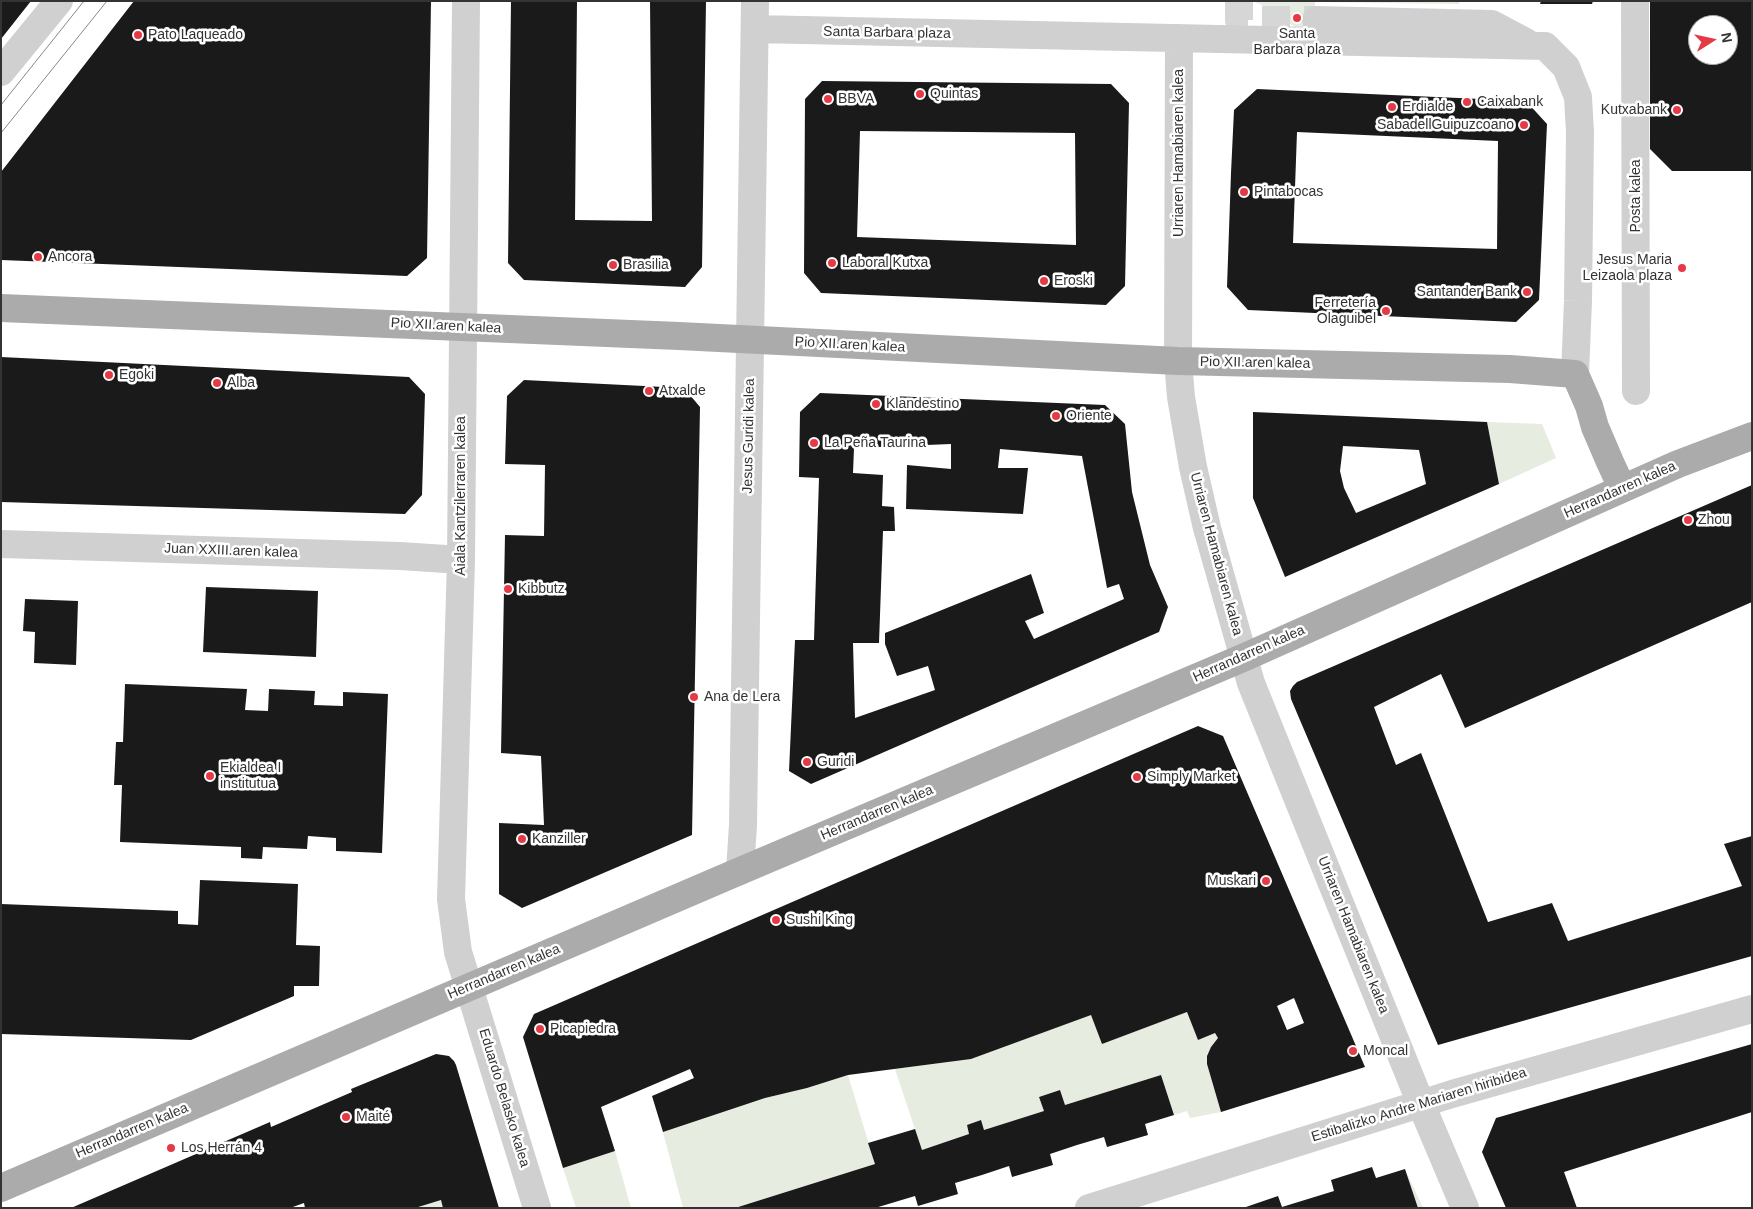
<!DOCTYPE html>
<html>
<head>
<meta charset="utf-8">
<style>
  body { margin:0 }
  #map { position:relative; width:1753px; height:1209px; overflow:hidden; background:#fff; font-family:Arial,sans-serif }
  canvas { display:block }
  .frame { position:absolute; inset:0; border:2px solid #333; pointer-events:none }
  .north { position:absolute; left:1688px; top:15px; width:50px; height:50px; box-sizing:border-box; background:#fff; border:1px solid #adadad; border-radius:50%; rotate:80deg; font-size:14px; font-weight:700; line-height:20px; text-align:center; color:#333 }
  .north::after { content:''; display:block; margin:auto; width:18px; height:22px; background:#e63946; clip-path:polygon(50% 0,100% 100%,50% 72%,0 100%) }
</style>
</head>
<body>
<div id="map">
<canvas width="1753" height="1209"></canvas>
<div class="frame"></div>
<div class="north">N</div>
</div>
<script>
const ctx = document.querySelector('canvas').getContext('2d');
ctx.lineJoin = 'round';
function paint(path, color) { ctx.fillStyle = color; ctx.fill(path, 'evenodd'); }
const shape = rows => new Path2D(rows.map(r => 'M' + r).join(''));
function stroke(path, color, width, dash) { ctx.strokeStyle = color; ctx.lineWidth = width; ctx.lineCap = dash ? 'butt' : 'round'; ctx.setLineDash(dash || []); ctx.stroke(path); }
function label(font, color, halo, rows, align = 'center') {
  ctx.font = font + ' Arial,sans-serif'; ctx.lineWidth = 5; ctx.setLineDash([]); ctx.textBaseline = 'middle'; ctx.strokeStyle = halo; ctx.fillStyle = color; for (const [text, x, y, turn = 0] of rows) {
    ctx.save(); ctx.translate(x, y); ctx.rotate((+turn || 0) * Math.PI / 180); ctx.textAlign = isNaN(turn) ? turn : align; if (halo) ctx.strokeText(text, 0, 0); ctx.fillText(text, 0, 0); ctx.restore();
  }
}
paint(shape([
  [1252,1,1458,1,1460,4,1315,2,1315,30,1299,29,1283,20,1260,4],
  [1487,422,1542,424,1556,458,1499,484],
  [1187,1012,1198,1040,1215,1033,1218,1038,1211,1047,1207,1055,1207,1064,1221,1112,1190,1118,1187,1111,1174,1115,1161,1075,1065,1105,1060,1090,1039,1097,1044,1111,984,1130,981,1120,967,1125,969,1134,922,1150,895,1069,971,1059,1091,1015,1102,1044],
  [848,1075,875,1164,734,1208,683,1208,663,1132,765,1098,807,1088],
  [615,1151,631,1208,576,1208,563,1168],
  [1405,1169,1423,1208,1418,1208],
  [441,1200,443,1208,415,1208]
]), '#e6ecdf');
paint(shape([
  [1,1,31,1,1,39],
  [134,1,431,1,427,258,407,276,1,260,1,172],
  [511,1,577,1,575,220,652,221,650,1,706,1,702,267,685,287,524,280,508,263],
  [1541,1,1593,1,1592,4,1540,4],
  [1650,1,1752,1,1752,171,1672,171,1650,149],
  [1698,25,1728,25,1728,55,1698,55],
  [822,81,1111,84,1129,103,1125,286,1106,305,821,293,804,273,805,99],
  [860,131,1075,133,1076,245,857,237],
  [1257,89,1526,101,1547,124,1539,300,1516,322,1248,310,1227,287,1231,173,1234,110],
  [1297,132,1498,141,1497,249,1293,243],
  [1,357,409,377,425,394,422,495,405,514,1,502],
  [524,380,684,388,700,407,692,835,522,908,499,894,499,823,544,825,541,756,501,753,505,535,544,536,545,465,505,464,507,396],
  [820,393,1105,405,1125,424,1132,492,1150,565,1168,607,1159,632,811,784,789,771,795,640,814,640,815,607,819,478,799,477,800,412],
  [951,444,951,469,907,465,906,509,1023,514,1028,468,998,468,1000,449,1082,456,1107,588,1119,584,1124,599,1034,639,1025,621,1044,613,1031,574,885,633,885,644,897,676,928,666,935,690,855,718,853,643,879,643,883,531,895,531,894,507,882,506,883,475,853,473,854,448],
  [1253,412,1487,422,1499,484,1285,577,1253,498],
  [1343,446,1419,450,1426,484,1356,513,1344,488,1340,471],
  [1752,485,1752,602,1465,728,1441,674,1374,707,1396,765,1421,753,1488,922,1552,903,1568,941,1742,886,1724,844,1752,836,1752,956,1438,1045,1291,699,1290,691,1293,686,1297,682],
  [206,587,318,591,316,657,203,652],
  [25,599,78,601,76,665,34,663,35,632,23,631],
  [125,684,247,689,245,710,268,711,269,689,315,691,314,705,343,706,343,692,388,694,382,853,336,851,336,838,308,836,307,849,263,847,262,859,241,858,241,847,120,842,122,785,114,785,116,742,123,742],
  [1198,726,1223,736,1365,1067,1221,1112,1207,1064,1207,1056,1211,1047,1218,1038,1215,1033,1198,1040,1187,1012,1102,1044,1091,1015,971,1059,848,1075,807,1088,765,1098,663,1132,652,1096,694,1078,690,1069,601,1107,615,1151,563,1168,523,1037,534,1014],
  [1294,998,1304,1023,1287,1030,1277,1006],
  [200,880,298,884,296,945,320,946,319,986,294,986,294,996,191,1040,1,1034,1,904,178,911,178,924,198,925],
  [1752,1044,1752,1112,1564,1172,1577,1208,1506,1208,1482,1152,1496,1118],
  [436,1054,449,1056,454,1061,456,1065,499,1208,443,1208,441,1200,415,1208,305,1208,304,1203,290,1208,71,1208,270,1122,271,1127,352,1092,351,1089],
  [1161,1075,1174,1115,1145,1124,1148,1135,1107,1147,1104,1137,1077,1145,1050,1154,1053,1165,1012,1177,1009,1166,982,1175,955,1183,958,1194,918,1206,915,1196,875,1208,735,1208,875,1164,868,1143,915,1129,922,1150,969,1134,967,1125,981,1120,984,1130,1044,1111,1039,1097,1060,1090,1065,1105],
  [1372,1167,1376,1178,1405,1169,1418,1208,1243,1208,1278,1196,1282,1207,1334,1191,1331,1180]
]), '#1a1a1a');
stroke(shape([
  [1239,1,1239,20,1316,20]
]), '#d6d6d6', 28, [28, 14]);
stroke(shape([
  [466,1,461,560,451,899,458,952,537,1208],
  [1635,1,1636,391],
  [1316,20,1492,24,1526,42],
  [755,29,1545,46,1566,67,1578,97,1580,132,1578,301,1575,374],
  [1179,38,1178,361,1181,397,1193,467,1207,528,1251,683,1421,1104,1465,1208],
  [1,72,59,1],
  [1,544,400,556,461,560],
  [740,871,743,825,755,1],
  [1089,1208,1452,1094,1752,1009]
]), '#d0d0d0', 28);
stroke(shape([
  [1,308,679,336,1178,361,1510,369,1575,374,1589,406,1595,427,1610,462,1622,488],
  [1,1188,740,871,1245,657,1678,464,1752,436]
]), '#ababab', 28);
stroke(shape([
  [1,105,84,1],
  [1,133,107,1]
]), '#888', 1);
for (const [x, y, r, color] of [
  [1297,18,5,"#e63946"],
  [138,35,5,"#e63946"],
  [920,94,5,"#e63946"],
  [828,99,5,"#e63946"],
  [1467,102,5,"#e63946"],
  [1392,107,5,"#e63946"],
  [1677,110,5,"#e63946"],
  [1524,125,5,"#e63946"],
  [1244,192,5,"#e63946"],
  [38,257,5,"#e63946"],
  [832,263,5,"#e63946"],
  [613,265,5,"#e63946"],
  [1682,268,5,"#e63946"],
  [1044,281,5,"#e63946"],
  [1527,292,5,"#e63946"],
  [1386,311,5,"#e63946"],
  [109,375,5,"#e63946"],
  [217,383,5,"#e63946"],
  [649,391,5,"#e63946"],
  [876,404,5,"#e63946"],
  [1056,416,5,"#e63946"],
  [814,443,5,"#e63946"],
  [1688,520,5,"#e63946"],
  [508,589,5,"#e63946"],
  [694,697,5,"#e63946"],
  [807,762,5,"#e63946"],
  [210,776,5,"#e63946"],
  [1137,777,5,"#e63946"],
  [522,839,5,"#e63946"],
  [1266,881,5,"#e63946"],
  [776,920,5,"#e63946"],
  [540,1029,5,"#e63946"],
  [1353,1051,5,"#e63946"],
  [346,1117,5,"#e63946"],
  [171,1148,5,"#e63946"]
]) { const dot = new Path2D(); dot.arc(x, y, r, 0, 2 * Math.PI); ctx.fillStyle = color; ctx.fill(dot); stroke(dot, '#fff', 2); }
label('14px', '#333', '#fff', [
  ["Santa Barbara plaza",887,33,1],
  ["Urriaren Hamabiaren kalea",1179,153,-90],
  ["Posta kalea",1636,196,-90],
  ["Pio XII.aren kalea",446,326,3],
  ["Pio XII.aren kalea",850,345,3],
  ["Pio XII.aren kalea",1255,363,1],
  ["Jesus Guridi kalea",749,436,-89],
  ["Herrandarren kalea",1620,490,-24],
  ["Aiala Kantzilerraren kalea",461,496,-90],
  ["Juan XXIII.aren kalea",231,551,2],
  ["Urriaren Hamabiaren kalea",1216,554,75],
  ["Herrandarren kalea",1249,654,-24],
  ["Herrandarren kalea",877,813,-23],
  ["Urriaren Hamabiaren kalea",1353,935,68],
  ["Herrandarren kalea",504,972,-23],
  ["Eduardo Belasko kalea",504,1098,73],
  ["Estibalizko Andre Mariaren hiribidea",1419,1105,-17],
  ["Herrandarren kalea",132,1131,-23]
]);
label('14px', '#333', '#fff', [
  ["Santa",1297,34,"center"],
  ["Barbara plaza",1297,50,"center"],
  ["Pato Laqueado",148,35],
  ["Quintas",930,94],
  ["BBVA",838,99],
  ["Caixabank",1477,102],
  ["Erdialde",1402,107],
  ["Kutxabank",1667,110,"right"],
  ["SabadellGuipuzcoano",1514,125,"right"],
  ["Pintabocas",1254,192],
  ["Ancora",48,257],
  ["Jesus Maria",1672,260,"right"],
  ["Leizaola plaza",1672,276,"right"],
  ["Laboral Kutxa",842,263],
  ["Brasilia",623,265],
  ["Eroski",1054,281],
  ["Santander Bank",1517,292,"right"],
  ["Ferretería",1376,303,"right"],
  ["Olaguibel",1376,319,"right"],
  ["Egoki",119,375],
  ["Alba",227,383],
  ["Atxalde",659,391],
  ["Klandestino",886,404],
  ["Oriente",1066,416],
  ["La Peña Taurina",824,443],
  ["Zhou",1698,520],
  ["Kibbutz",518,589],
  ["Ana de Lera",704,697],
  ["Guridi",817,762],
  ["Ekialdea I",220,768],
  ["institutua",220,784],
  ["Simply Market",1147,777],
  ["Kanziller",532,839],
  ["Muskari",1256,881,"right"],
  ["Sushi King",786,920],
  ["Picapiedra",550,1029],
  ["Moncal",1363,1051],
  ["Maité",356,1117],
  ["Los Herrán 4",181,1148]
], 'left');
</script>
</body>
</html>
